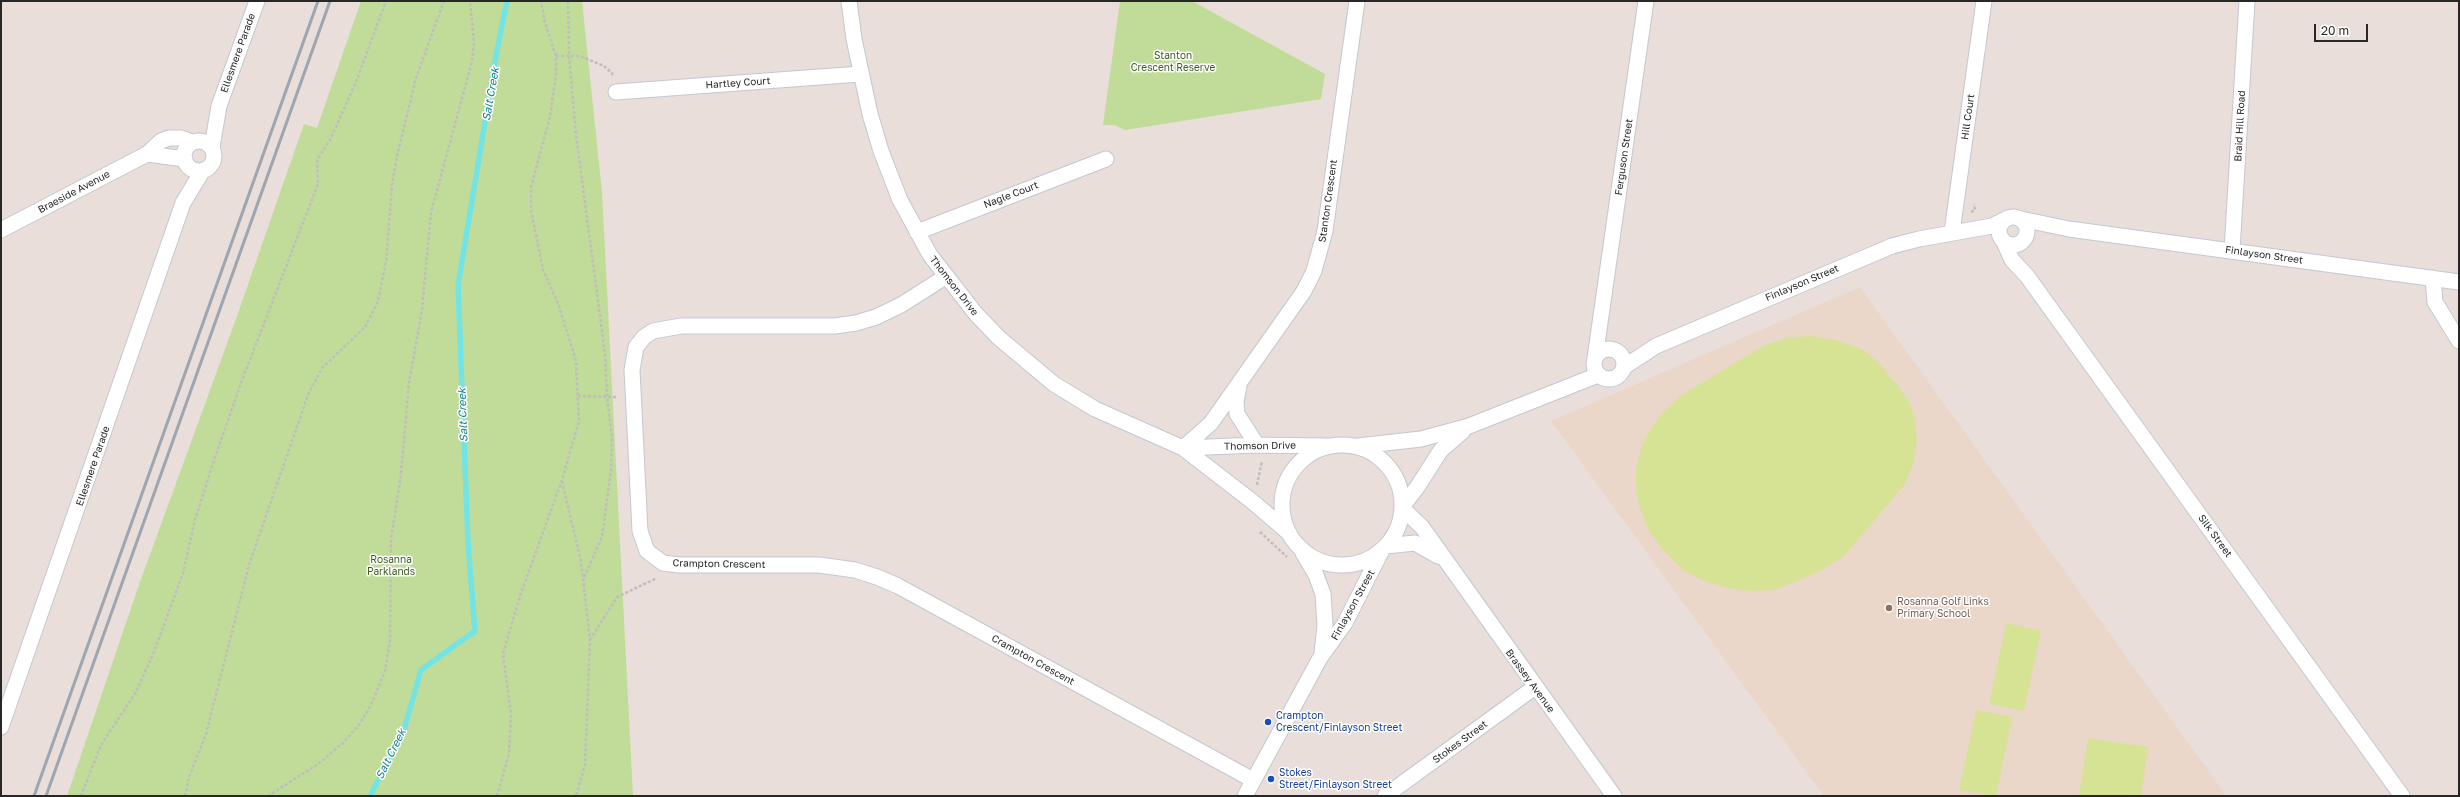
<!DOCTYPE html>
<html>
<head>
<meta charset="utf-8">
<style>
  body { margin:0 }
  #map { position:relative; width:2460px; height:797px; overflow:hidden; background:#e9ded9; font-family:"Golos Text",sans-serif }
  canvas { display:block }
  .frame { position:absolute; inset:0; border:2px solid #272727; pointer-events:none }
  .scale { position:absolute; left:2314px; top:24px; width:54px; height:18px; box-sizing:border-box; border:2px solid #272727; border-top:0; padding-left:5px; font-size:12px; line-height:14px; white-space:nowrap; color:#272727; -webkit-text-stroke:3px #fff; paint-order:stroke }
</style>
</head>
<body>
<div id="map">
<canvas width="2460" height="797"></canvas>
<div class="frame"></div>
<div class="scale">20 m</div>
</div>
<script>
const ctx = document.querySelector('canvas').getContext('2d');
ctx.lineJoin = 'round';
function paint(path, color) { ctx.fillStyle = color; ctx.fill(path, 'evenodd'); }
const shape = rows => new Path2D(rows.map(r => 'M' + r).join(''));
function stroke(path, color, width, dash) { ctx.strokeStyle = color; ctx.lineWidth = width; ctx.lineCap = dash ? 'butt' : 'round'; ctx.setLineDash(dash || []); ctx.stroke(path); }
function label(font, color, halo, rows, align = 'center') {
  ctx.font = font + ' "Golos Text",sans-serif'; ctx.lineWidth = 3; ctx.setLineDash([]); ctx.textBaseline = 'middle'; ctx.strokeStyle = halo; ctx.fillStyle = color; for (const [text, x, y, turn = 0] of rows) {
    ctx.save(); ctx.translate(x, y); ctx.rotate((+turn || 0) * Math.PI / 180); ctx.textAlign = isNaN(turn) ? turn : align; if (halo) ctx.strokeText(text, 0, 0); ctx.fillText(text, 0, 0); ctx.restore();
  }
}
paint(shape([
  [1860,287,2225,794,2223,796,1824,796,1551,421]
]), '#ead7c9');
paint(shape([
  [361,1,582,1,602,192,633,796,67,796,140,582,236,319,304,124,317,128],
  [1120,1,1192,1,1325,74,1321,99,1125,130,1114,125,1103,125]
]), '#c1dc99');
paint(shape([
  [1810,336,1835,340,1861,349,1878,362,1898,386,1909,402,1915,420,1917,441,1914,461,1905,484,1844,556,1818,572,1775,590,1751,591,1727,588,1702,580,1684,571,1662,549,1648,529,1639,506,1636,488,1636,469,1641,448,1650,430,1663,412,1683,394,1765,345,1788,338],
  [2006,623,2041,631,2024,711,1989,704],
  [1976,710,2012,717,1996,796,1959,790],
  [2088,738,2148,747,2141,796,2079,796]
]), '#d6e395');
stroke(shape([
  [370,796,403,733,421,670,475,631,468,543,458,285,497,50,507,1]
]), '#72e4e5', 5.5);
const street = shape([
  [849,1,854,39,870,114,881,151,900,200,930,255,976,314,999,338,1054,384,1095,409,1183,448,1253,502,1289,533],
  [616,92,860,74],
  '184 156a15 15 0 1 1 30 0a15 15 0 1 1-30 0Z',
  [212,147,219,106,257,1],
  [147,154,185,159],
  '1999 231a14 14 0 1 1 28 0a14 14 0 1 1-28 0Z',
  [2021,219,2069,229,2459,282],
  [1,230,147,154,161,141,169,138,181,138,192,142],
  [917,232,1106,159],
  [1952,232,1984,1],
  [2003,240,2012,260,2027,276,2402,796],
  [2232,250,2247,1],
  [945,277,901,305,876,317,856,323,835,326,681,326,653,331,644,337,636,347,632,370,640,531,647,551,663,563,679,565,819,565,855,570,877,577,898,586,1253,780],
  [2433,278,2435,302,2459,341],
  '1594 364a15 15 0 1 1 30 0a15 15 0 1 1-30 0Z',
  [1595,358,1646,1],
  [1624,367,1656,346,1892,246,1919,239,1992,226,2004,220],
  [1239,386,1236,401,1237,414,1257,445],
  '1282 505a60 60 0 1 1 120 0a60 60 0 1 1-120 0Z',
  [1358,446,1421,439,1469,426,1598,375],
  [1183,448,1211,423,1304,291,1314,271,1325,231,1357,1],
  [1183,448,1257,445,1326,446],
  [1402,507,1418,486,1441,450,1463,431],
  [1402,508,1422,527,1614,796],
  [1386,546,1415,543,1438,556],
  [1303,553,1316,575,1323,594,1325,625,1322,653],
  [1,727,183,203,203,170],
  [1245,796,1320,658,1345,623,1382,550],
  [1385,796,1535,687]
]);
stroke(street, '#c2c8d0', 17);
stroke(shape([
  [568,1,569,56,576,135,605,354,607,397,612,438,611,470,602,537,583,580],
  [556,56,580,56,604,66,612,73,613,77],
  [1971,212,1975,210,1974,204],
  [578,396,617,397],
  [562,481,581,561,590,640,585,765,576,796],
  [1257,485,1262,461],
  [1260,532,1287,557],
  [590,640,617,597,657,578],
  [81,796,101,745,136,692,154,652,183,573,195,520,213,463,241,383,318,184,317,160,330,140,356,82,386,1],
  [185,796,189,777,206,734,249,565,309,392,323,367,365,327,378,301,386,262,392,185,397,156,416,78,444,1],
  [268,796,318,764,343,743,359,725,370,707,385,671,390,641,391,540,401,474,409,383,422,310,431,212,472,62,474,42,470,1],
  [497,796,509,754,511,714,503,654,520,596,562,480,579,421,576,361,558,303,543,270,531,211,531,187,550,117,556,74,556,56,545,23,541,1]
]), '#bebebe', 2.5, [3, 2]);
stroke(street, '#fff', 15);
stroke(shape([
  [34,796,318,1],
  [46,796,330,1]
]), '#9da5b0', 3);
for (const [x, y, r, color] of [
  [1889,608,4,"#8d6e63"],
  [1268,722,4,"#1a4fb4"],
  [1271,779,4,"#1a4fb4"]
]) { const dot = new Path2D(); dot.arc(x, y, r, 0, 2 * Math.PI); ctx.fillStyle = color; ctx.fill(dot); stroke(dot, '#fff', 1.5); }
label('10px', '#272727', '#fff', [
  ["Ellesmere Parade",238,53,-70],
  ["Hartley Court",738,83,-4],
  ["Hill Court",1968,117,-82],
  ["Braid Hill Road",2240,126,-87],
  ["Ferguson Street",1624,157,-82],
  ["Braeside Avenue",74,192,-28],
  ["Nagle Court",1011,195,-21],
  ["Stanton Crescent",1328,201,-82],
  ["Finlayson Street",2264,255,8],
  ["Finlayson Street",1802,283,-23],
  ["Thomson Drive",954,286,52],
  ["Thomson Drive",1260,446,-1],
  ["Ellesmere Parade",93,466,-71],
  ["Silk Street",2215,536,54],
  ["Crampton Crescent",719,564,1],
  ["Finlayson Street",1353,605,-61],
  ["Crampton Crescent",1033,660,29],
  ["Brassey Avenue",1530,681,54],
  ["Stokes Street",1460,742,-36]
]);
label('10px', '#3b5d1e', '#fff', [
  ["Stanton",1173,56],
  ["Crescent Reserve",1173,68],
  ["Rosanna",391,560],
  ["Parklands",391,572]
]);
label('10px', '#785e54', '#fff', [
  ["Rosanna Golf Links",1897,602],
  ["Primary School",1897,614]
], 'left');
label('10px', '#164399', '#fff', [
  ["Crampton",1276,716],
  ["Crescent/Finlayson Street",1276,728],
  ["Stokes",1279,773],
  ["Street/Finlayson Street",1279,785]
], 'left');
label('italic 11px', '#16828c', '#fff', [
  ["Salt Creek",491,94,-80],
  ["Salt Creek",463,415,-92],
  ["Salt Creek",391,754,-64]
]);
</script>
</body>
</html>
